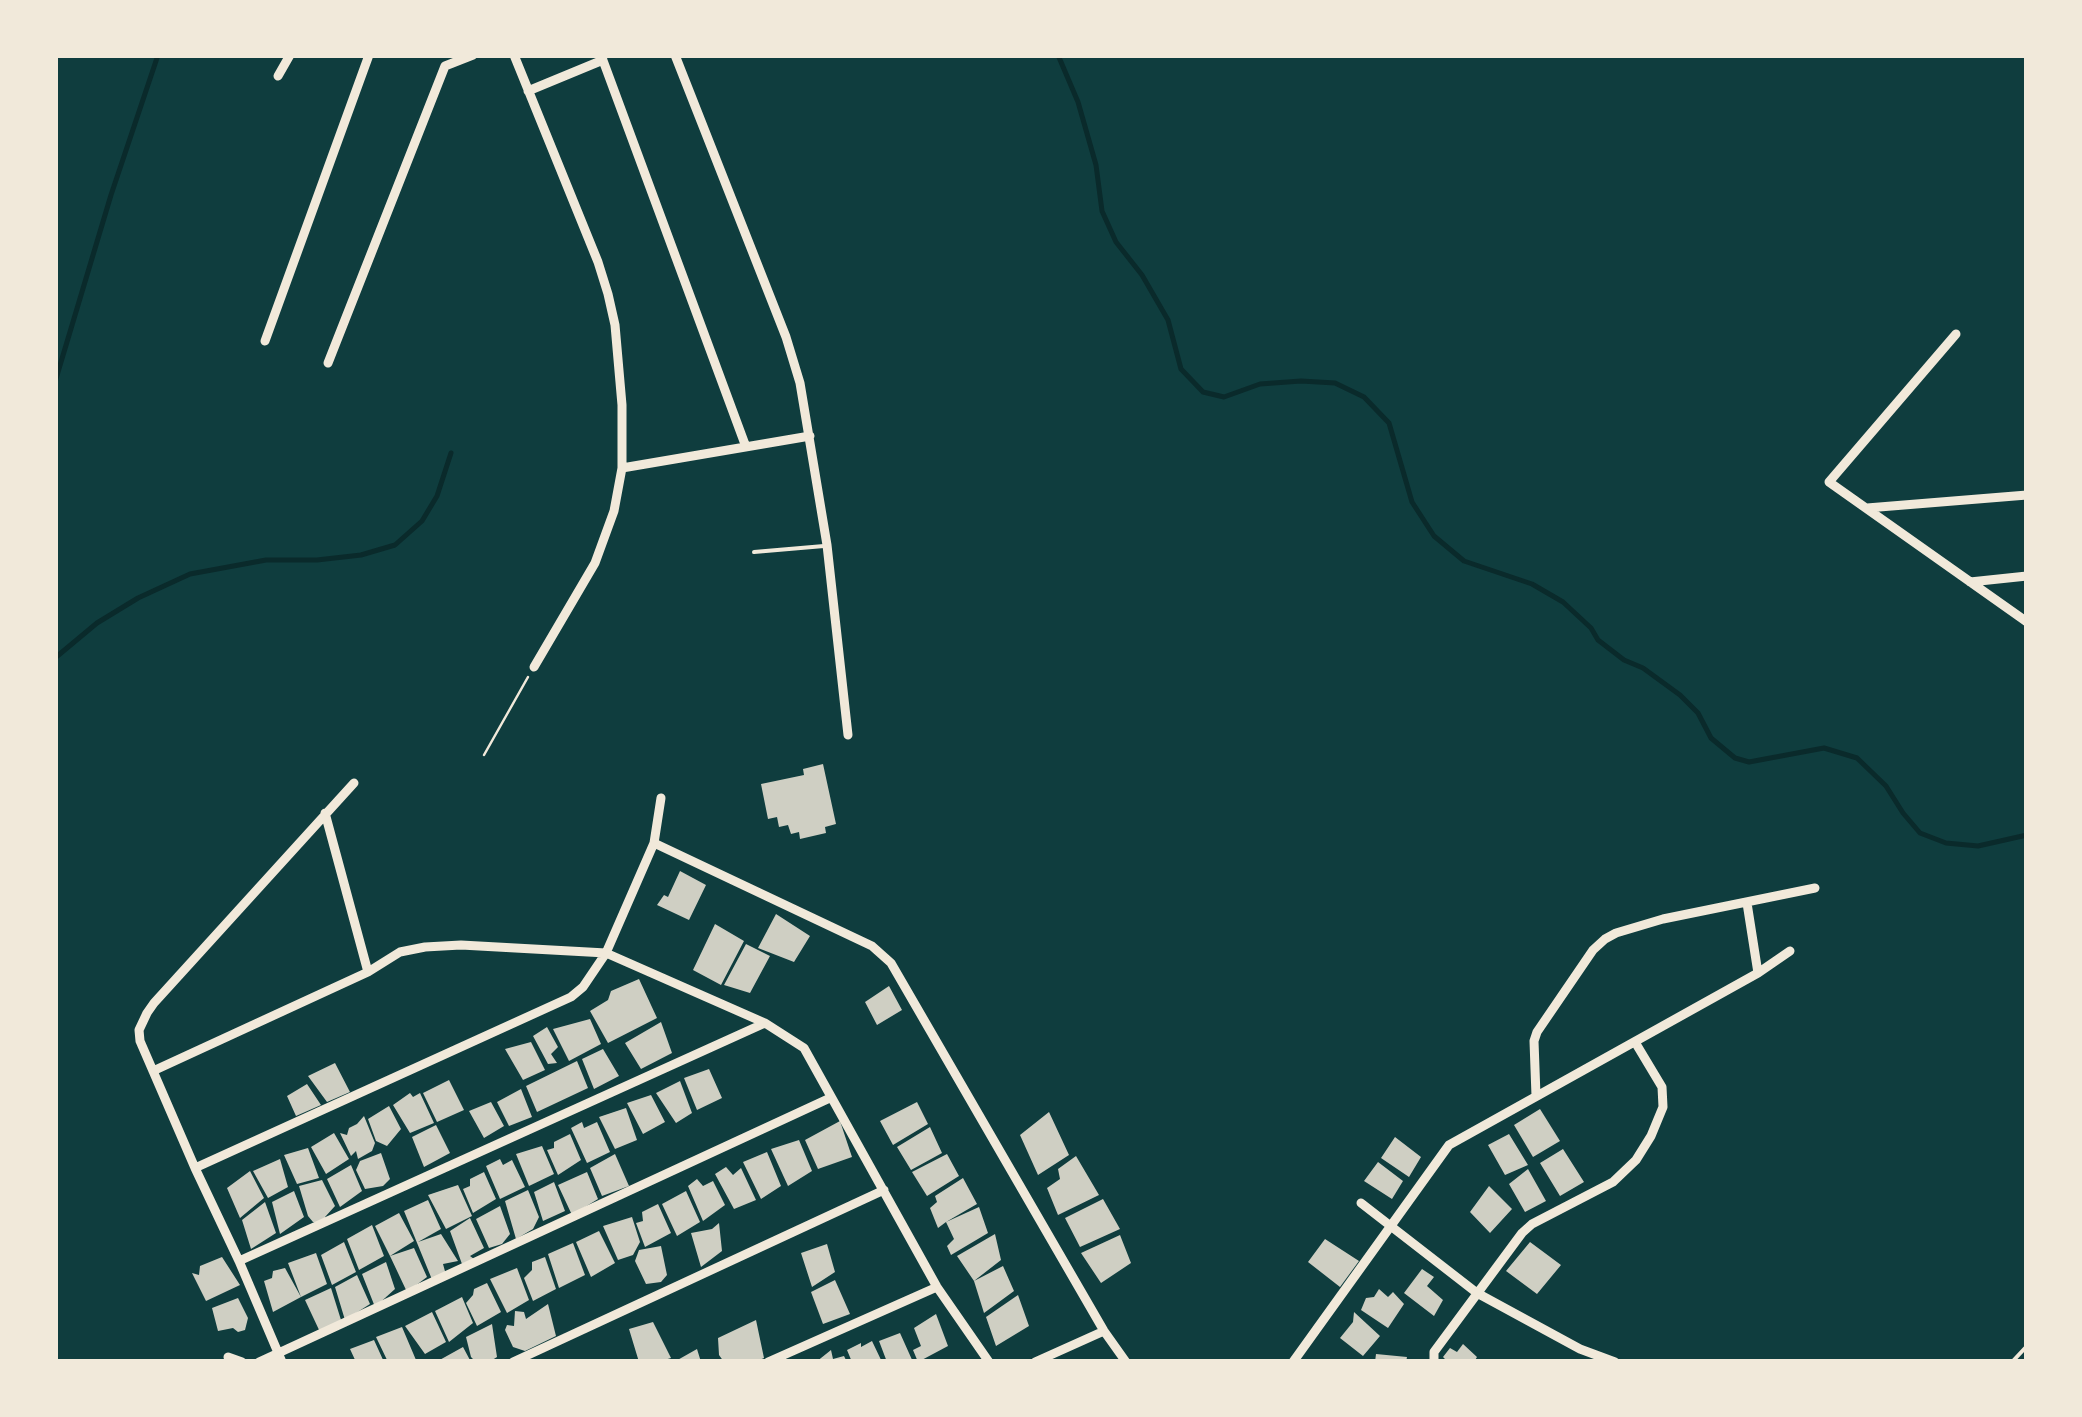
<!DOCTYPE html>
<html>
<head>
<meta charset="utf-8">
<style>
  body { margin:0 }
  #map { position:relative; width:2082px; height:1417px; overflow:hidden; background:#0f3d3e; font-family:Commissioner,sans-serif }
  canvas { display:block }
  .frame { position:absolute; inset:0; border:58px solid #f1e9da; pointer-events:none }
</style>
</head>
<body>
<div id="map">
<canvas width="2082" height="1417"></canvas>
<div class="frame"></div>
</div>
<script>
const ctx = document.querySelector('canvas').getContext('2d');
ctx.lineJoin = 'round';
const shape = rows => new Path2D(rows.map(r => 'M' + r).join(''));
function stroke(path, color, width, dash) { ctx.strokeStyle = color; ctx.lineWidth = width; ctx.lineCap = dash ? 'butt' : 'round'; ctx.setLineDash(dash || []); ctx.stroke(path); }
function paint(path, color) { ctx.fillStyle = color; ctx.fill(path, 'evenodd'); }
stroke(shape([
  [1058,55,1078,102,1096,165,1102,211,1116,242,1142,275,1168,320,1181,369,1203,392,1224,397,1260,384,1301,381,1335,383,1364,397,1389,423,1412,502,1434,536,1464,561,1532,584,1563,602,1591,628,1598,640,1624,660,1643,668,1680,695,1698,713,1711,738,1735,758,1749,762,1824,748,1857,758,1886,786,1903,813,1920,833,1946,843,1978,846,2027,835],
  [55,382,111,195,158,55],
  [55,658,97,623,138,598,190,574,266,560,317,560,361,555,395,545,422,521,437,496,451,453]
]), '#0a2a2b', 5);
paint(shape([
  [823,764,836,824,825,827,826,833,800,839,799,832,791,834,788,825,779,827,777,817,768,819,761,784,804,775,803,769],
  [680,871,706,885,689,920,657,905,664,895,668,897],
  [776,914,810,936,794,962,758,948],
  [715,924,744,941,721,985,693,970],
  [746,944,770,956,750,993,724,985],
  [639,979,657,1018,608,1043,590,1011,608,1000,611,991],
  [889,986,902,1010,877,1025,865,1002],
  [590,1019,601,1044,569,1061,553,1029],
  [661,1022,672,1053,641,1069,625,1043],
  [547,1027,558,1047,551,1054,557,1063,548,1064,533,1036],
  [531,1042,545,1070,523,1080,505,1049],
  [603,1049,619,1076,594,1089,582,1059],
  [577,1061,588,1088,537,1112,526,1086],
  [335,1063,350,1092,327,1102,308,1076],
  [709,1069,722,1098,697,1110,684,1078],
  [449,1080,464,1110,437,1122,423,1093],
  [680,1081,692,1113,676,1123,656,1093],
  [307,1084,321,1105,296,1116,287,1096],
  [521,1089,532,1117,509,1126,497,1102],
  [410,1093,413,1097,420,1093,434,1123,410,1133,393,1105],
  [651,1095,665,1122,643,1134,627,1103],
  [491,1102,504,1126,484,1138,469,1111],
  [917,1102,928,1124,893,1145,880,1121],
  [389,1106,401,1129,387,1146,376,1141,368,1119],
  [626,1108,637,1140,615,1149,599,1117],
  [1540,1109,1560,1141,1533,1157,1514,1125],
  [1049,1112,1069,1155,1038,1175,1020,1135],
  [364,1116,375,1143,372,1151,358,1159,356,1151,351,1156,340,1133,347,1135,349,1128,357,1124],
  [840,1121,852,1157,818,1169,805,1140],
  [582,1122,584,1128,597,1122,610,1152,587,1163,571,1128],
  [436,1125,450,1153,424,1167,412,1137],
  [930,1127,942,1153,911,1170,897,1147],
  [334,1133,349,1159,326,1174,311,1147],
  [570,1134,581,1160,558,1175,547,1150,554,1148,554,1142],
  [1509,1134,1528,1165,1505,1175,1488,1145],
  [1395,1137,1421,1157,1409,1177,1381,1158],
  [799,1140,812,1171,788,1186,771,1149],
  [542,1146,554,1174,529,1186,516,1154],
  [308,1148,319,1178,297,1184,284,1155],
  [1563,1149,1584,1182,1560,1196,1540,1163],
  [767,1152,781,1186,761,1199,743,1162],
  [381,1153,390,1179,383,1186,365,1189,356,1170,360,1161],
  [615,1154,629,1186,602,1196,590,1168],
  [947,1154,959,1176,927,1196,912,1172],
  [1076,1156,1099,1195,1058,1215,1047,1188,1060,1179,1058,1169],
  [280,1159,288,1187,268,1198,253,1171],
  [500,1159,503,1165,512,1160,525,1187,500,1199,486,1166],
  [1378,1162,1403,1181,1392,1199,1364,1181],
  [351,1165,362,1191,340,1207,327,1179],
  [726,1167,733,1175,741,1168,756,1200,734,1209,715,1174],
  [1528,1169,1546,1201,1525,1212,1509,1184],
  [250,1171,264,1198,240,1218,227,1188],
  [484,1172,496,1199,473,1213,463,1189,470,1186,470,1179],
  [587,1172,598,1199,572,1215,558,1185],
  [963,1178,977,1204,946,1222,979,1207,988,1233,951,1255,947,1246,954,1239,946,1222,938,1228,930,1208,937,1202,935,1196],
  [697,1179,703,1186,713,1181,725,1205,703,1221,688,1186],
  [322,1180,335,1206,325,1217,325,1223,313,1222,308,1216,299,1186],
  [554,1182,565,1211,543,1221,534,1192],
  [458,1185,472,1216,446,1229,428,1195],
  [1489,1186,1512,1209,1490,1233,1470,1212],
  [528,1190,539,1217,533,1229,516,1239,505,1201],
  [294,1191,304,1217,280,1234,272,1202],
  [686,1191,700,1222,677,1236,662,1204],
  [1103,1199,1120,1229,1080,1247,1065,1218],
  [428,1200,441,1229,418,1242,441,1234,458,1261,443,1264,446,1275,433,1282,404,1211],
  [265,1202,276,1233,251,1249,242,1220],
  [658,1204,671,1233,645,1247,636,1223,643,1221,642,1212],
  [500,1206,510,1234,502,1244,489,1248,476,1219],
  [399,1213,414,1241,390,1256,375,1226],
  [632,1217,640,1242,633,1255,618,1260,603,1226],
  [470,1218,484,1248,470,1256,474,1259,462,1264,450,1231],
  [719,1223,722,1251,701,1267,691,1233,712,1229],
  [372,1225,384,1256,359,1270,347,1239],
  [599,1231,615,1263,591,1277,576,1242],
  [995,1234,1001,1260,974,1281,1003,1266,1014,1291,984,1313,974,1281,957,1256],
  [1120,1235,1131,1263,1101,1283,1081,1253],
  [1325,1239,1359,1261,1340,1287,1308,1262],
  [344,1242,356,1272,332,1285,321,1255],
  [1530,1242,1561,1265,1537,1294,1506,1271],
  [573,1243,585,1275,559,1288,548,1254],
  [827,1244,835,1272,812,1287,801,1253],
  [661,1246,667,1275,661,1282,646,1284,635,1261,639,1250],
  [414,1248,427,1277,407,1292,390,1256],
  [316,1253,327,1284,301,1297,288,1263],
  [222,1257,240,1285,206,1301,192,1273,199,1275,200,1266],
  [545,1257,556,1289,533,1301,524,1278,532,1270,532,1262],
  [386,1262,395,1289,375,1307,362,1274],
  [285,1268,301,1297,273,1312,264,1281,272,1278,273,1271],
  [517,1268,529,1300,507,1313,490,1279],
  [1422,1269,1434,1277,1427,1286,1443,1300,1434,1316,1404,1293],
  [357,1275,370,1304,345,1320,335,1287],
  [835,1280,850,1314,823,1324,811,1292],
  [487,1283,501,1312,477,1326,466,1303,473,1295,474,1289],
  [331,1288,341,1320,320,1332,305,1300],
  [1379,1289,1388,1297,1393,1292,1404,1304,1388,1328,1361,1310,1366,1298,1374,1297],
  [1018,1295,1029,1326,996,1346,986,1317],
  [462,1297,473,1323,449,1342,435,1311],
  [238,1298,248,1318,245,1330,238,1332,233,1328,218,1331,212,1308],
  [548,1304,556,1336,525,1351,513,1347,505,1330,507,1325,514,1326,515,1311,524,1312,526,1319],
  [432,1312,446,1342,425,1354,405,1326],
  [1354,1312,1380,1336,1363,1356,1340,1338,1353,1322],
  [936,1314,948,1346,918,1362,913,1350,921,1346,914,1328],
  [756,1320,764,1358,755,1362,724,1362,719,1355,718,1338],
  [653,1322,671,1358,658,1362,639,1362,629,1329],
  [492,1324,497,1357,489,1362,476,1362,471,1357,466,1337],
  [402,1327,416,1360,412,1362,388,1362,376,1337],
  [900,1333,913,1362,887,1362,879,1341],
  [374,1340,384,1362,356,1362,350,1349],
  [872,1341,882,1362,852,1362,847,1350,861,1343,861,1347],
  [1463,1344,1477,1357,1474,1362,1448,1362,1443,1357,1450,1348,1457,1352],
  [463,1347,471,1362,436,1362],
  [697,1349,701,1362,674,1362],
  [831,1350,833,1359,844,1356,847,1362,816,1362],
  [1376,1354,1407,1357,1406,1362,1375,1362]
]), '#cfcfc3');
stroke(shape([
  [484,755,528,677]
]), '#f1e9da', 2.5);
stroke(shape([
  [754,552,824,546],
  [2012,1362,2027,1346]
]), '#f1e9da', 4);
stroke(shape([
  [514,55,598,262,608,294,615,325,622,405,622,468,614,511,595,563,534,667],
  [601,55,746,447],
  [675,55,786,337,800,383,827,545,848,735],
  [278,76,290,55],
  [528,91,603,60],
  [1956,334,1829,482,2027,622],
  [265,341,369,55],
  [328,363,445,66,473,55],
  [622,468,810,436],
  [1867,508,2027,495],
  [1970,582,2027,576],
  [325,813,368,972],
  [654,843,872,946,891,963,1104,1331,1126,1362],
  [1747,903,1758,973],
  [153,1071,368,972,400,952,425,947,461,945,606,953,765,1023,804,1048,937,1287,989,1362],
  [1536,1096,1534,1041,1537,1032,1593,950,1605,939,1616,933,1663,919,1815,888],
  [195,1168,571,997,583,987,606,953,654,843,661,798],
  [1361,1203,1477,1293,1580,1349,1615,1362],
  [239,1261,765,1023],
  [228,1357,242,1362],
  [259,1362,830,1098],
  [282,1362,239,1261,195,1168,153,1071,140,1041,139,1030,147,1013,154,1003,354,783],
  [513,1362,884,1190],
  [768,1362,937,1287],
  [1035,1362,1104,1331],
  [1293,1362,1449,1145,1758,973,1790,951],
  [1434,1362,1434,1352,1522,1233,1532,1224,1613,1182,1636,1160,1651,1136,1663,1107,1662,1087,1635,1042]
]), '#f1e9da', 9);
</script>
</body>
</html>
